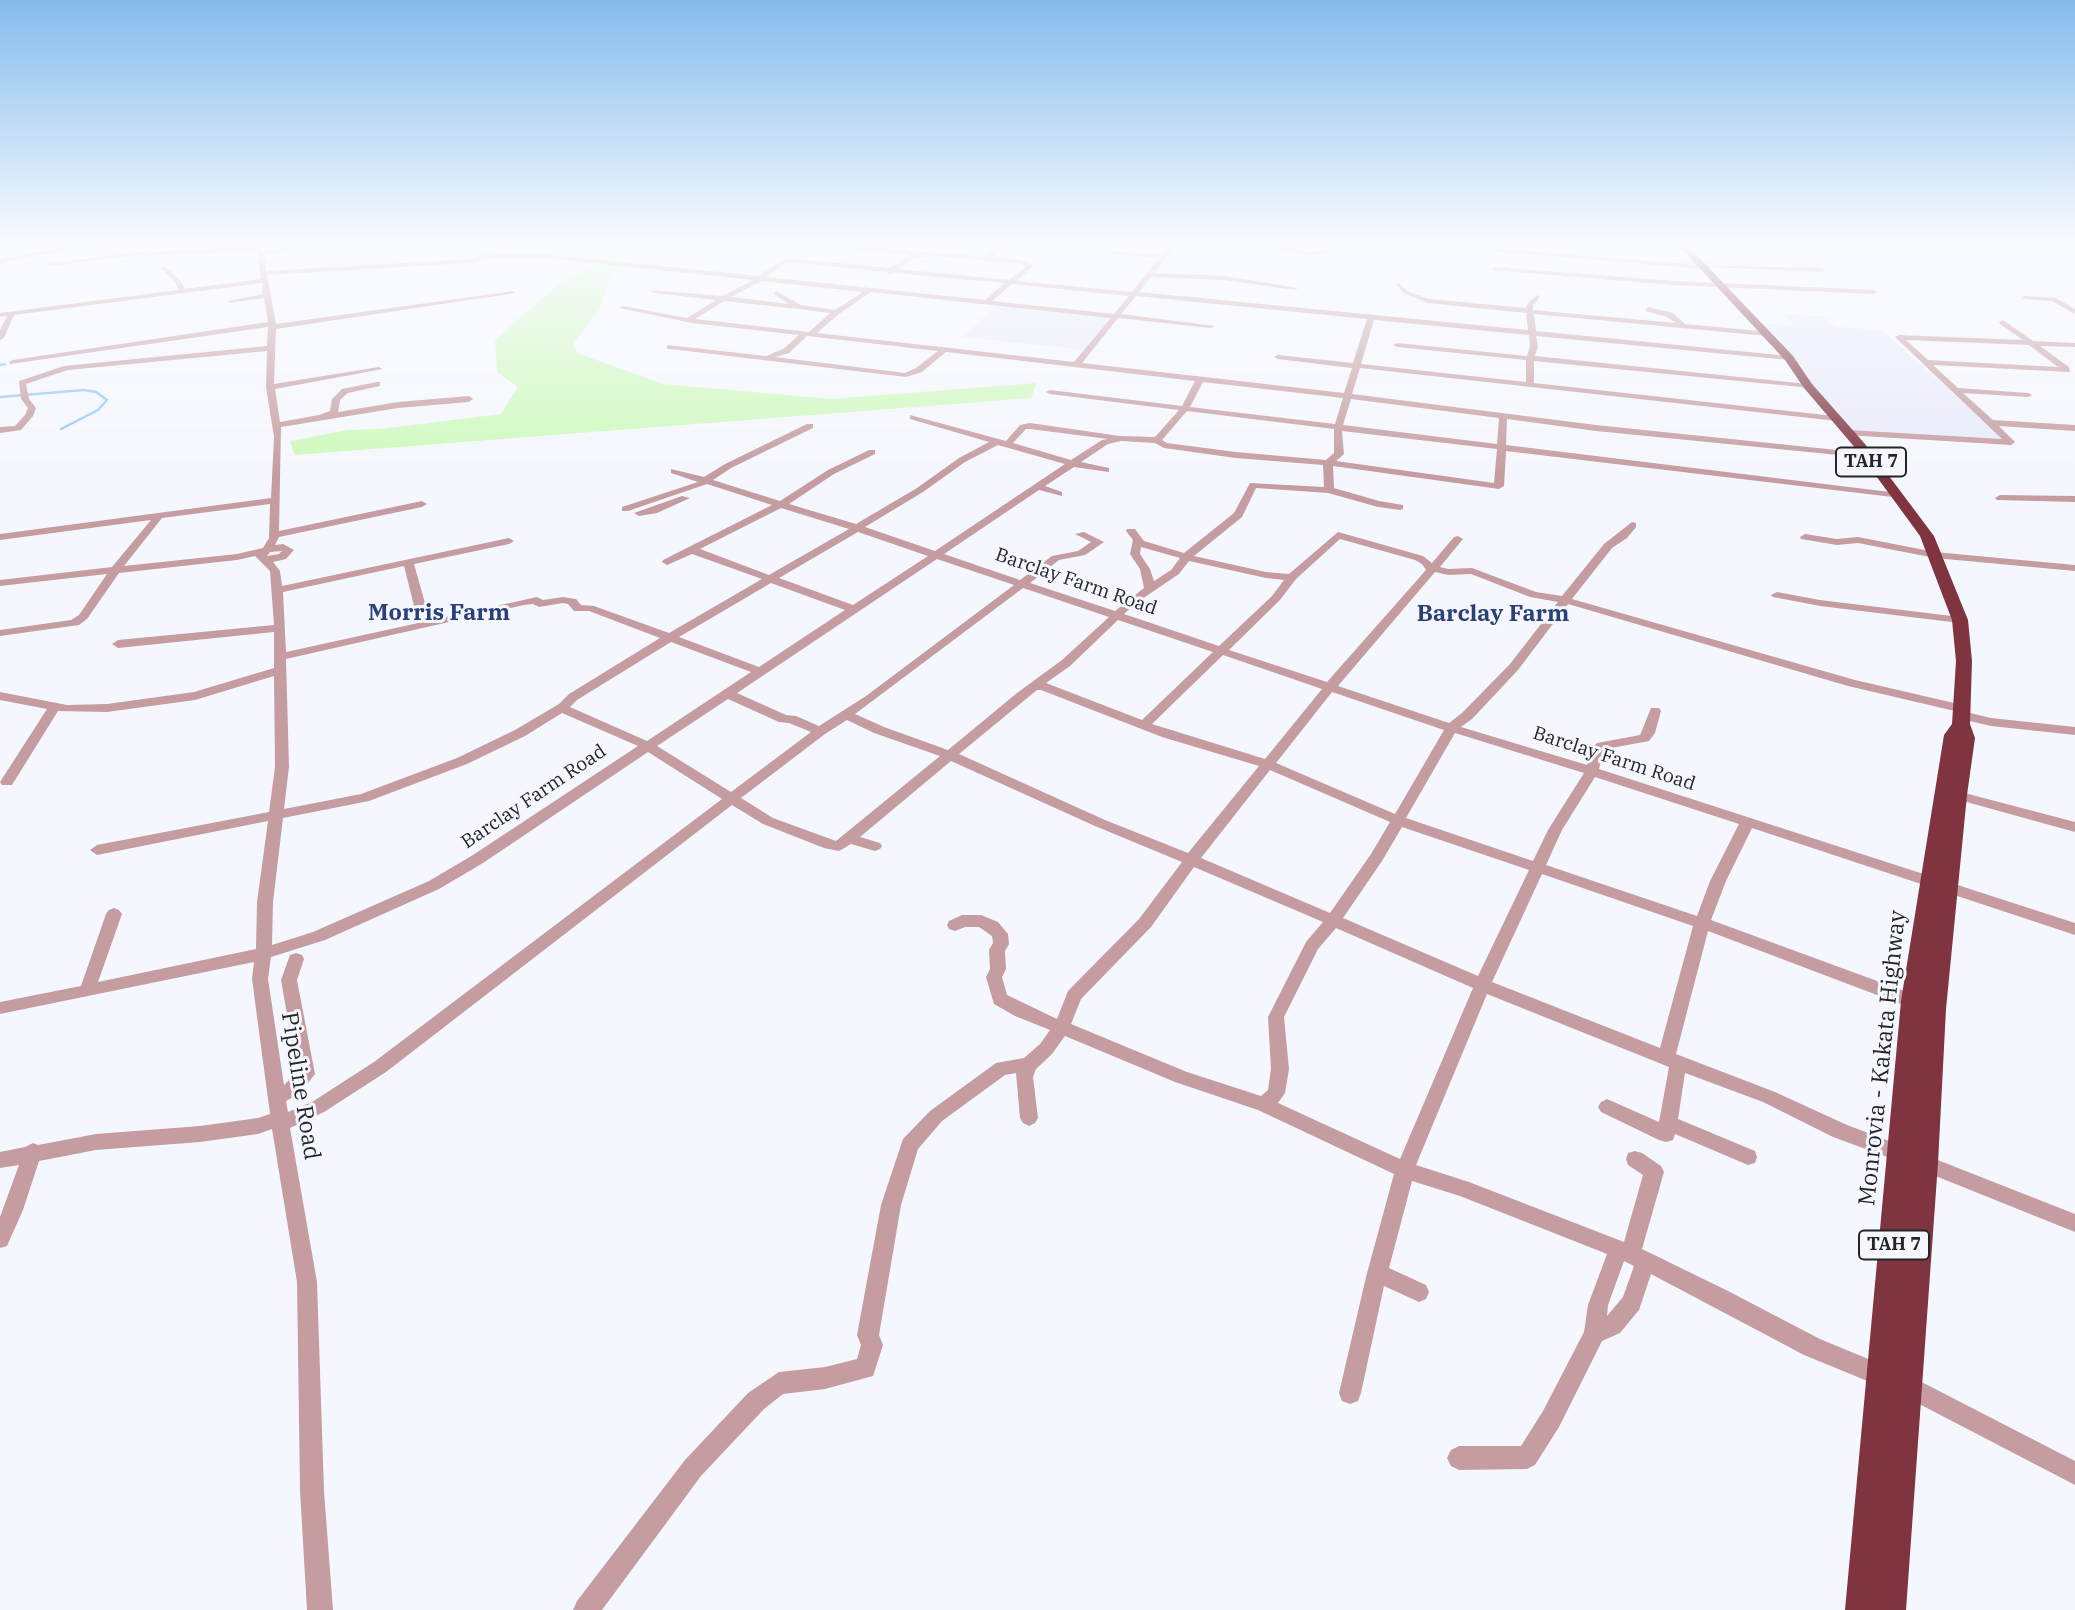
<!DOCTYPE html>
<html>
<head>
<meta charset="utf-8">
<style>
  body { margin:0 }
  canvas { display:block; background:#f5f7fe }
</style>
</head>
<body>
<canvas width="2075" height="1610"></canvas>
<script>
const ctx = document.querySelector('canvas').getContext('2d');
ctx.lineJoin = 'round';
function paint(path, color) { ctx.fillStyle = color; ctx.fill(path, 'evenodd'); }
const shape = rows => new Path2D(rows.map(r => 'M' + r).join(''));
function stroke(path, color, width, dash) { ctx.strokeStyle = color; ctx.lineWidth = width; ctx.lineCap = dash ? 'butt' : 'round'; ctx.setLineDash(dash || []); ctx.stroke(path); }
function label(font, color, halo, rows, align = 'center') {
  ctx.font = font + ' "IBM Plex Serif",serif'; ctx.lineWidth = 6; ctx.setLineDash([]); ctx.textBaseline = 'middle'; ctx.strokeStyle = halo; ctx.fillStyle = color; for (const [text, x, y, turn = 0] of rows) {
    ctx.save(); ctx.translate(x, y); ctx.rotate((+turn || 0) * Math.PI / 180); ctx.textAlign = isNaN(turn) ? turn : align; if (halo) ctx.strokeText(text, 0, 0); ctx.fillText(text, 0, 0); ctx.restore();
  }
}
paint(shape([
  [999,304,1114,316,1085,350,962,337],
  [1784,314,1823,316,1836,327,1882,330,2006,441,1850,432,1755,324,1794,325]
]), '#e8ebfa');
paint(shape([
  [631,246,668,246,611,274,599,310,573,344,577,353,663,384,832,399,1037,383,1031,398,295,455,290,441,348,430,381,429,501,414,518,387,497,372,495,340,559,284]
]), '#cdf9bb');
stroke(shape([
  [1,365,5,364]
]), '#91c7f4', 2);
stroke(shape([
  [0,365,5,364],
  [0,397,84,390,96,392,107,400,98,410,61,429]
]), '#91c7f4', 2.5);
paint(shape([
  [71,246,86,246,0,263,0,259,71,246],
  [93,246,102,246,120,253,256,246,262,246,263,251,325,246,264,254,266,271,471,259,498,251,500,254,554,255,759,276,786,258,891,268,910,254,842,249,839,246,982,256,1001,246,1008,246,992,257,1015,259,1034,265,1017,281,1132,292,1159,258,1110,254,1108,251,1162,255,1169,246,1176,246,1154,273,1225,276,1298,288,1295,290,1225,280,1151,277,1139,292,1528,330,1526,313,1428,303,1405,294,1396,285,1399,283,1409,292,1429,299,1526,308,1527,304,1537,295,1540,297,1533,305,1533,310,1676,323,1667,317,1645,311,1648,307,1673,313,1685,324,1770,332,1770,336,1767,336,1534,314,1536,331,1789,356,1793,358,1789,360,1536,336,1538,346,1535,356,1808,384,1811,384,1811,388,1534,361,1534,383,1834,416,1837,417,1837,421,1360,368,1352,394,1596,425,1866,453,1871,456,1869,458,1596,431,1507,419,1506,445,1898,493,1903,496,1901,498,1506,451,1504,486,1499,489,1333,466,1334,488,1379,501,1403,505,1403,509,1400,510,1378,507,1328,493,1256,488,1242,517,1194,556,1266,572,1289,574,1338,532,1423,556,1432,563,1454,537,1458,536,1463,539,1440,567,1448,569,1472,568,1536,592,1562,596,1604,544,1632,522,1636,523,1636,527,1627,538,1612,548,1572,599,1855,680,1967,706,1969,709,1966,712,1991,718,2075,727,2075,735,1991,726,1957,718,1956,715,1959,712,1848,686,1568,604,1518,670,1472,719,1461,727,1587,765,1590,750,1597,743,1640,735,1651,708,1659,708,1661,711,1655,733,1649,741,1606,749,1603,752,1599,769,2075,923,2075,935,1752,828,1726,881,1711,920,1918,996,1920,1001,1918,1006,1912,1007,1906,1006,1708,931,1676,1054,1775,1092,1847,1125,1908,1148,1910,1154,1908,1160,1901,1162,1833,1137,1763,1102,1685,1073,1678,1119,1755,1151,1757,1157,1755,1163,1748,1165,1675,1134,1673,1140,1666,1142,1659,1140,1601,1112,1598,1107,1601,1102,1607,1099,1659,1122,1669,1067,1487,994,1416,1165,1469,1182,1624,1242,1643,1175,1628,1165,1626,1159,1628,1153,1635,1151,1642,1153,1661,1166,1664,1172,1642,1249,1728,1291,1820,1339,1890,1368,1893,1376,1890,1384,1882,1387,1804,1355,1651,1274,1639,1310,1620,1333,1602,1341,1559,1427,1535,1465,1527,1469,1459,1470,1451,1466,1447,1458,1451,1450,1459,1446,1521,1446,1543,1411,1584,1332,1588,1305,1607,1254,1460,1196,1412,1181,1389,1268,1426,1285,1429,1292,1426,1299,1419,1302,1384,1286,1361,1393,1358,1401,1350,1404,1342,1401,1339,1393,1366,1277,1394,1174,1258,1110,1175,1082,1065,1036,1052,1054,1036,1069,1033,1077,1038,1118,1035,1123,1029,1126,1023,1123,1020,1118,1016,1073,1005,1075,942,1121,918,1149,901,1205,879,1335,883,1345,873,1376,825,1389,783,1394,764,1409,701,1476,602,1610,573,1610,577,1601,685,1460,748,1393,779,1372,825,1367,857,1359,861,1345,857,1335,881,1205,903,1139,930,1111,996,1063,1024,1058,1040,1044,1050,1030,1015,1016,994,1004,986,977,990,969,989,950,993,943,992,936,979,927,965,927,955,931,949,929,947,925,949,921,962,915,981,915,998,922,1008,934,1009,944,1005,951,1006,969,1002,977,1007,995,1057,1019,1068,991,1139,919,1182,862,1095,826,951,761,860,837,880,843,882,846,880,849,875,851,851,844,839,851,824,848,763,824,732,805,386,1072,324,1112,290,1128,317,1282,324,1491,333,1610,307,1610,300,1491,297,1282,272,1129,258,1134,200,1142,96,1150,39,1161,23,1210,10,1239,7,1246,0,1248,0,1217,19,1165,0,1168,0,1152,25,1147,33,1143,38,1145,96,1134,200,1126,258,1118,270,1114,252,979,254,962,0,1014,0,1002,81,986,106,914,109,910,114,908,119,910,122,914,98,982,256,949,257,902,268,821,97,855,90,850,97,845,269,812,275,767,274,676,195,700,107,712,58,711,12,785,2,785,0,782,47,709,0,700,0,692,67,705,107,704,194,692,274,668,274,632,118,648,112,644,118,640,274,625,270,571,255,556,237,560,119,573,87,619,79,625,0,636,0,630,71,620,79,615,107,574,0,586,0,580,112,567,151,520,0,540,0,534,271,498,274,437,266,387,267,351,68,370,26,384,29,399,36,408,33,416,21,430,0,433,0,427,15,426,25,415,28,408,21,399,19,381,64,366,267,346,268,327,10,364,9,362,13,360,268,322,264,298,230,303,227,301,263,294,262,283,14,315,4,338,0,340,0,330,7,316,0,317,0,313,179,290,175,282,161,268,164,266,180,280,185,289,261,279,257,251,122,257,50,266,47,264,113,255,93,246],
  [935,256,1015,263,1026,266,1009,280,898,269,913,258,935,256],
  [489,258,554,259,753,280,722,296,651,290,653,293,716,300,687,318,623,306,619,308,692,323,799,335,783,349,766,356,667,345,667,349,670,349,906,377,922,372,946,352,1195,381,1182,406,1050,390,1046,392,1050,394,1179,410,1155,437,1120,436,1030,423,1020,425,1006,441,910,415,910,419,989,442,959,458,917,488,856,524,789,504,834,474,875,454,875,450,869,450,828,470,780,501,713,480,731,468,813,428,813,424,807,424,725,464,704,477,671,469,671,473,698,482,622,507,622,511,628,511,707,484,772,505,663,560,662,562,667,565,692,554,762,579,669,633,594,606,581,605,576,599,563,597,543,600,537,597,286,652,283,592,404,566,415,610,421,613,427,610,414,564,509,544,514,541,509,538,282,586,280,571,273,562,286,559,294,550,283,544,275,545,279,537,422,507,427,504,422,501,279,531,281,427,398,408,469,402,473,399,469,396,398,402,338,412,340,400,348,393,380,386,380,382,377,382,342,389,332,399,330,411,319,415,280,422,275,389,383,369,379,367,274,384,276,329,516,293,513,291,276,324,267,275,471,263,489,258],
  [787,262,887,272,889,275,894,273,1005,283,985,300,766,277,787,262],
  [761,281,863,292,835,310,801,305,776,291,774,294,789,304,731,297,761,281],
  [1012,284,1129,296,1114,314,992,301,1012,284],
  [871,292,1111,318,1074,362,817,333,839,314,871,292],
  [1136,296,1367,319,1353,363,1278,355,1274,357,1278,359,1352,368,1344,393,1082,363,1118,318,1211,328,1215,326,1121,314,1136,296],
  [724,301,799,309,830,313,809,332,695,319,724,301],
  [1374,320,1529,335,1530,346,1527,356,1397,343,1393,345,1397,347,1526,360,1526,382,1361,364,1374,320],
  [807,336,938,351,916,368,905,373,775,357,789,353,807,336],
  [1203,382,1343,398,1335,424,1190,407,1203,382],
  [1351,399,1499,418,1497,444,1343,425,1351,399],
  [1187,411,1334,429,1334,453,1326,460,1236,452,1167,443,1162,440,1187,411],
  [1026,429,1030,429,1108,439,1102,440,1071,460,1013,443,1026,429],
  [1342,431,1497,449,1494,483,1336,461,1344,454,1342,431],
  [1121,441,1155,443,1164,448,1236,458,1323,465,1324,487,1250,483,1234,513,1184,553,1144,541,1135,529,1127,529,1126,531,1133,540,1130,554,1140,569,1144,588,1115,611,1030,583,1059,560,1085,555,1104,542,1084,532,1075,534,1091,542,1078,551,1052,556,1020,580,944,554,1039,490,1062,496,1062,492,1045,486,1074,467,1109,472,1109,468,1081,462,1108,444,1121,441],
  [998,445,1065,464,935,551,865,527,923,492,965,462,998,445],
  [270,504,269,538,263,548,237,554,124,566,162,518,270,504],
  [781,508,849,529,769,575,700,549,781,508],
  [858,532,928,556,853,605,779,578,858,532],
  [1340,539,1415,560,1422,564,1426,570,1327,682,1229,650,1280,600,1296,579,1340,539],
  [1141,547,1180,558,1171,570,1154,581,1150,569,1140,554,1141,547],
  [282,551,279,554,267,556,270,552,282,551],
  [937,559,1014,585,866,696,819,726,796,716,786,715,737,693,937,559],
  [1189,561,1266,578,1284,580,1272,596,1219,646,1124,614,1136,603,1179,574,1189,561],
  [1435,572,1448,575,1471,574,1530,597,1558,602,1510,664,1462,713,1449,723,1338,686,1435,572],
  [771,583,845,610,759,667,679,637,771,583],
  [1023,588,1109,617,1062,660,1017,693,948,750,884,727,855,714,1023,588],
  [563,603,568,604,574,611,589,611,660,638,569,694,559,704,515,730,457,758,361,794,284,809,289,767,286,659,524,605,533,604,539,607,563,603],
  [1118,620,1213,652,1142,720,1046,683,1070,666,1118,620],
  [671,642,751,672,647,741,570,707,577,700,671,642],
  [1223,655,1322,689,1265,759,1152,724,1223,655],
  [1037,690,1041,690,1162,737,1259,766,1188,853,1105,820,959,754,1037,690],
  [1332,692,1444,730,1395,814,1276,763,1332,692],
  [728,699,779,722,789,723,811,732,731,792,657,746,728,699],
  [562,713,638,746,473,855,429,881,313,932,272,945,273,902,283,818,369,801,467,764,525,736,562,713],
  [847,720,874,733,940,756,836,841,773,818,741,798,825,734,847,720],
  [1455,733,1584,773,1548,830,1533,861,1406,818,1455,733],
  [648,752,722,799,374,1062,312,1102,288,1112,286,1101,300,1093,315,1074,297,980,304,959,302,955,296,953,290,955,281,980,297,1072,284,1085,268,979,271,957,325,940,439,889,483,863,648,752],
  [1270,770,1390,822,1371,854,1330,913,1201,858,1270,770],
  [1595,777,1739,824,1710,881,1697,916,1546,865,1562,830,1595,777],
  [1402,827,1529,870,1478,976,1343,918,1382,861,1402,827],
  [1194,867,1323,922,1306,942,1268,1017,1271,1069,1268,1090,1261,1096,1187,1072,1071,1024,1081,999,1151,927,1194,867],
  [1542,874,1693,926,1660,1048,1492,982,1542,874],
  [1336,928,1473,988,1400,1159,1278,1103,1285,1093,1289,1069,1284,1017,1318,949,1336,928],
  [1624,1261,1634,1266,1623,1297,1607,1316,1608,1305,1624,1261],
  [1261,246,1277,246,1310,252,1325,250,1328,252,1310,256,1261,246],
  [1660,246,1686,246,1688,248,1685,250,1660,246],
  [1980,246,1989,246,1990,248,1987,250,1980,246],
  [1492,248,1698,265,1822,268,1825,270,1822,272,1706,267,1703,269,1490,251,1492,248],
  [1494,267,1674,281,1874,290,1877,292,1874,294,1674,285,1492,270,1494,267],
  [2024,296,2056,298,2075,309,2075,314,2052,301,2022,299,2024,296],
  [2003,320,2033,341,2075,343,2075,347,2040,346,2069,367,2070,372,1933,365,1958,388,2028,393,2032,395,2028,397,1963,393,1993,420,2075,425,2075,431,1999,426,2015,442,2011,445,1846,435,1845,433,1849,430,2002,439,1895,337,1899,335,2023,340,2000,324,1999,322,2003,320],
  [1906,340,2029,345,2058,367,1928,360,1906,340],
  [2000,495,2075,496,2075,502,1997,500,1995,498,2000,495],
  [682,496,690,498,657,513,639,516,634,513,682,496],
  [1805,534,1837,539,1858,537,1935,552,2075,565,2075,571,1935,558,1858,543,1837,545,1801,539,1800,537,1805,534],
  [1777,592,1820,600,1960,617,1966,620,1960,623,1820,606,1773,597,1771,595,1777,592],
  [1957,791,2075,822,2075,832,1952,798,1950,795,1957,791],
  [1925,1155,2075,1214,2075,1232,1918,1169,1916,1163,1918,1157,1925,1155],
  [1908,1375,2075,1461,2075,1485,1900,1394,1897,1386,1900,1378,1908,1375]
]), '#c59da0');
paint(shape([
  [1679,246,1688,246,1793,356,1812,384,1865,444,1934,536,1968,620,1972,661,1970,724,1975,738,1967,795,1946,1009,1938,1163,1906,1610,1845,1610,1901,1001,1944,735,1952,724,1956,661,1952,620,1920,536,1893,499,1857,450,1804,388,1785,360,1679,246]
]), '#803440');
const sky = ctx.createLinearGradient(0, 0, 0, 472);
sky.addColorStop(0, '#85bced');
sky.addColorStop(0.52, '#fafbff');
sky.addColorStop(1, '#fafbff00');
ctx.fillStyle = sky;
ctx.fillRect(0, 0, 2075, 472);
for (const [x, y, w] of [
  [1871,462,70],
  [1894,1245,70]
]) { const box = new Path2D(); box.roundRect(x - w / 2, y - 14.5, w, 29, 5); ctx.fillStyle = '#f5f7fe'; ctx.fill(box); stroke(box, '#242527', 2); }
label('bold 18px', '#242527', null, [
  ["TAH 7",1871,462],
  ["TAH 7",1894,1245]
]);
label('19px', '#242527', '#f5f7fe', [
  ["Barclay Farm Road",1076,582,19],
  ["Barclay Farm Road",1614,759,18],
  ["Barclay Farm Road",534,797,-34]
]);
label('bold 23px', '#2b3f78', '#f5f7fe', [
  ["Morris Farm",439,613],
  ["Barclay Farm",1493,614]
]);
label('23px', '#242527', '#f5f7fe', [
  ["Monrovia - Kakata Highway",1883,1058,-84],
  ["Pipeline Road",300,1086,81]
]);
</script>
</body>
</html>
